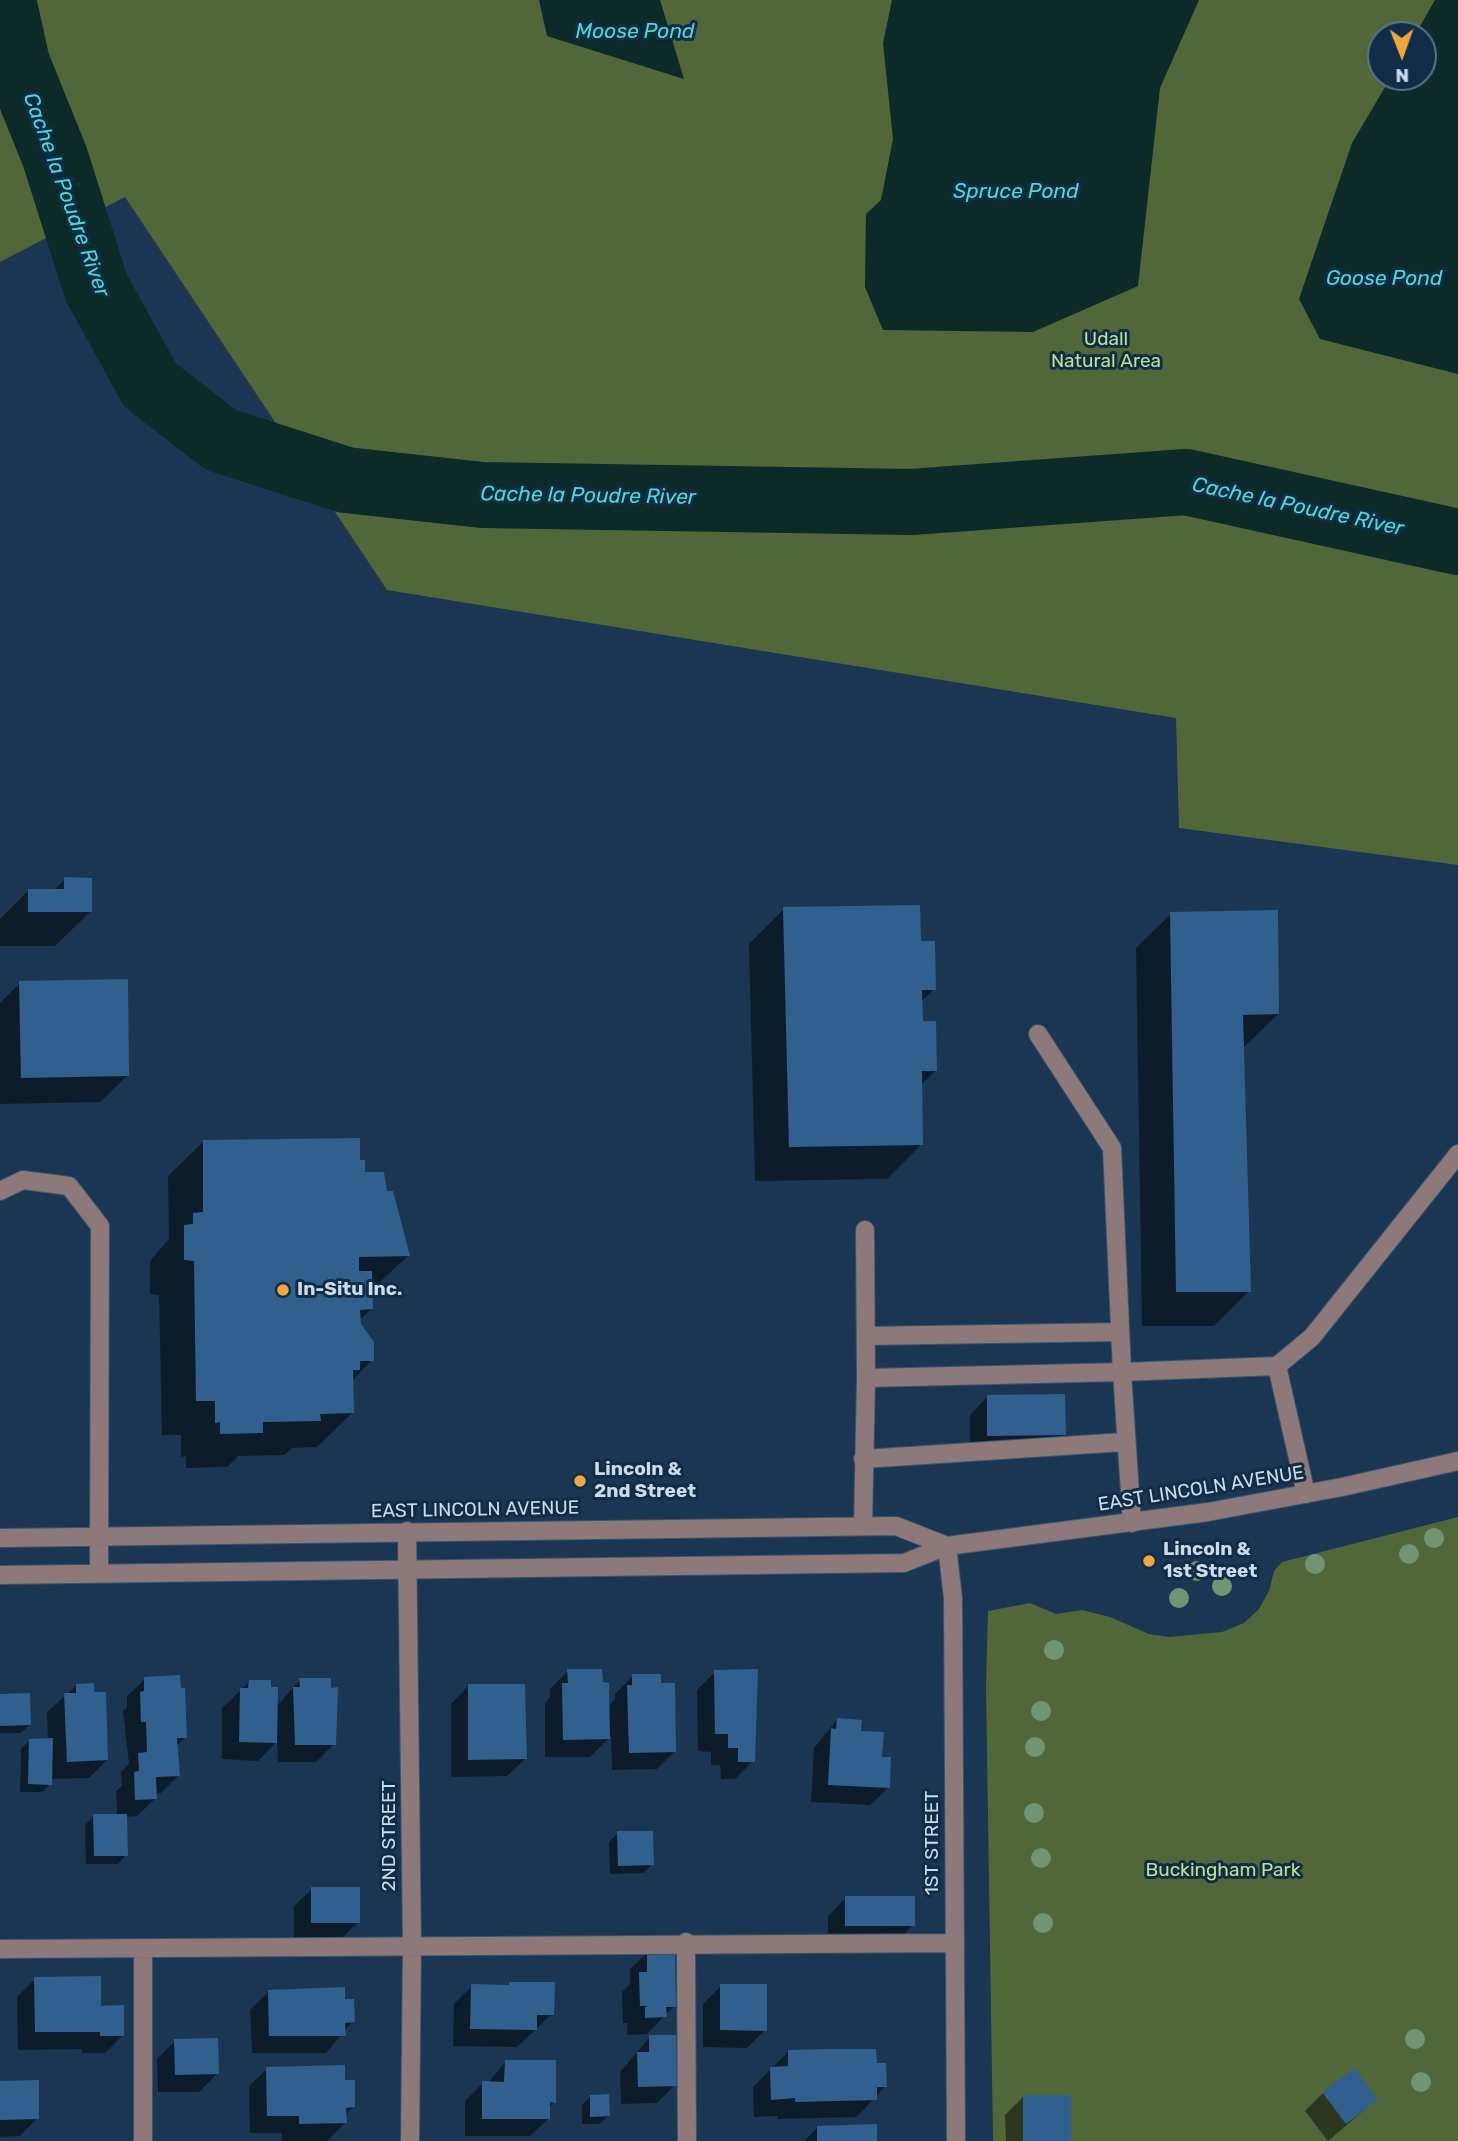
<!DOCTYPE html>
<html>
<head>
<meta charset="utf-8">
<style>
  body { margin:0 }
  #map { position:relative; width:1458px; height:2141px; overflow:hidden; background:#1a3652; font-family:Rubik,sans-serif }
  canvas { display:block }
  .north { position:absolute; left:1367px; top:21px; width:70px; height:70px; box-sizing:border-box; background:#102c47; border:2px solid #5a7289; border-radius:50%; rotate:179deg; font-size:19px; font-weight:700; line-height:28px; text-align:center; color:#cadbec }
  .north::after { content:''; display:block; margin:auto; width:24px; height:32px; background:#f2a541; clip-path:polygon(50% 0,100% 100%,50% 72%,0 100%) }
</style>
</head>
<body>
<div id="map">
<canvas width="1458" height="2141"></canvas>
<div class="north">N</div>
</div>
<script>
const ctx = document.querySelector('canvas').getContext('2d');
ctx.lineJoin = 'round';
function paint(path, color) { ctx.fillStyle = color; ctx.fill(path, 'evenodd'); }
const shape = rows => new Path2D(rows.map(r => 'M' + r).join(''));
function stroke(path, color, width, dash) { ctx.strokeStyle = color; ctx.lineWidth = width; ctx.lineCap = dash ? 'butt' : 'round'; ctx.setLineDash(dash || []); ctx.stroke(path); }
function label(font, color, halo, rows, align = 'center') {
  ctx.font = font + ' Rubik,sans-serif'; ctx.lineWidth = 6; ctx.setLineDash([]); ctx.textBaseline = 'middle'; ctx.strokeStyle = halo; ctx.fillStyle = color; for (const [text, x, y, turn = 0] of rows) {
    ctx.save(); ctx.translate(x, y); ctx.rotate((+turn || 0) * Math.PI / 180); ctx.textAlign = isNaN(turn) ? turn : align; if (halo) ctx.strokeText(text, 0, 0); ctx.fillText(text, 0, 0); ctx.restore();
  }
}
paint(shape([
  [0,0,1458,0,1458,865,1179,828,1176,718,387,590,125,197,0,262],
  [1381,35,1423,35,1423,77,1381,77],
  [1458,1517,1458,2141,993,2141,986,1686,988,1611,1030,1603,1056,1614,1082,1610,1110,1617,1149,1634,1169,1637,1222,1632,1244,1623,1259,1609,1269,1591,1274,1571,1282,1562]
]), '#516739');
paint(shape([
  [539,0,660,0,684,79,547,36],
  [892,0,1199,0,1160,88,1138,286,1033,332,883,330,865,287,866,214,881,200,893,139,883,43],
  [1435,0,1458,0,1458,374,1320,339,1299,299,1352,143,1391,77,1423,77,1423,35,1415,35]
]), '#0b2a28');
paint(shape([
  [65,879,90,912,55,946,0,946,0,919,29,890,53,891],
  [784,909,919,943,934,989,920,1003,921,1023,936,1070,921,1085,922,1144,887,1179,755,1181,749,944],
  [1171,914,1278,1014,1242,1049,1249,1291,1214,1326,1142,1326,1136,948],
  [20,983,127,1076,100,1102,0,1104,0,1003],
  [203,1142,358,1161,363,1174,386,1193,408,1256,371,1290,371,1309,359,1321,372,1360,351,1382,352,1413,317,1447,292,1448,284,1455,238,1456,227,1467,186,1468,186,1456,181,1457,181,1435,162,1435,159,1295,150,1294,150,1261,169,1239,168,1176],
  [987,1397,1064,1434,1046,1452,970,1453,970,1415],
  [568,1671,608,1707,615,1699,615,1694,633,1676,675,1751,657,1769,612,1770,611,1736,590,1757,545,1757,545,1703,550,1697,550,1689],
  [715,1672,753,1761,735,1779,721,1779,720,1765,711,1765,711,1752,698,1751,697,1690],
  [145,1679,185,1738,176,1746,178,1776,161,1793,155,1794,155,1799,137,1816,125,1817,126,1855,118,1864,86,1864,85,1825,94,1816,117,1816,116,1791,122,1786,121,1772,129,1764,123,1711,127,1707,127,1696],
  [300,1680,329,1689,334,1744,316,1762,278,1762,277,1741,258,1761,222,1759,222,1708,249,1682,276,1707],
  [77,1685,107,1760,89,1778,50,1779,50,1784,42,1792,20,1792,21,1749,30,1740,48,1740,47,1712],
  [468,1686,525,1759,507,1776,451,1777,451,1704],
  [0,1696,30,1724,21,1733,0,1733],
  [837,1720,859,1732,881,1758,888,1788,870,1805,811,1802,814,1748],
  [618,1833,652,1864,644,1873,610,1874,609,1842],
  [312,1889,358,1922,340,1940,294,1940,294,1906],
  [846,1898,913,1925,895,1943,828,1943,828,1916],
  [648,1952,674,2006,647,2034,627,2035,627,2023,623,2023,622,1992,630,1984,630,1969],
  [35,1979,100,2007,123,2035,105,2053,82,2053,82,2049,18,2050,17,1997],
  [510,1983,552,2014,517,2047,453,2046,454,2004,472,1986,506,1987],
  [721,1986,765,2030,747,2048,703,2047,703,2004],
  [268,1992,344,2001,353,2021,326,2053,252,2053,250,2010],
  [650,2037,675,2085,657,2103,621,2104,620,2072],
  [175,2041,217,2074,199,2092,158,2092,157,2059],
  [788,2052,875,2065,885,2086,857,2117,778,2119,778,2116,754,2117,753,2087],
  [506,2061,554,2102,548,2108,548,2119,530,2136,465,2136,465,2101,483,2083,488,2083],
  [267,2069,344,2082,353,2107,345,2115,345,2123,327,2141,282,2141,282,2133,250,2133,249,2086],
  [0,2083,37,2118,20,2136,0,2137],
  [1323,2093,1376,2100,1328,2141,1305,2111],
  [591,2096,608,2116,599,2124,582,2124,582,2105],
  [1023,2097,1069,2141,1006,2141,1005,2115],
  [817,2128,876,2141,804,2141]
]), '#0007');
stroke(shape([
  [3,0,17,63,55,157,96,287,150,385,221,440,346,480,482,495,911,502,1186,482,1458,542]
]), '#0b2a28', 66);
paint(shape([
  [64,877,92,878,92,912,28,912,28,889,64,889],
  [920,905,921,941,935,941,936,990,922,990,923,1021,936,1021,937,1071,922,1071,923,1145,789,1147,783,907],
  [1278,910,1279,1014,1243,1015,1251,1292,1176,1292,1170,912],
  [128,979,129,1076,21,1078,19,981],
  [360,1138,360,1160,365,1160,365,1172,384,1172,387,1191,393,1191,410,1256,359,1257,359,1271,372,1271,373,1309,360,1310,361,1324,374,1342,374,1361,360,1361,360,1370,353,1370,354,1413,320,1414,321,1421,263,1422,263,1433,220,1434,220,1422,215,1423,215,1401,196,1401,194,1261,184,1260,184,1225,193,1224,193,1213,203,1212,203,1140],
  [1065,1394,1066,1435,987,1436,987,1395],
  [567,1669,602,1669,603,1682,609,1683,610,1739,563,1740,562,1683,568,1683],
  [758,1669,755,1762,738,1762,738,1748,728,1748,728,1734,715,1734,714,1670],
  [632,1674,661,1674,661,1683,675,1683,676,1752,629,1753,627,1685,632,1685],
  [180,1675,181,1688,185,1688,187,1738,177,1738,180,1776,156,1777,157,1799,135,1800,134,1772,139,1771,138,1753,147,1752,146,1722,141,1722,140,1692,144,1691,144,1677],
  [299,1678,331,1678,331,1688,338,1687,336,1745,295,1745,293,1687,300,1687],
  [249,1680,271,1680,271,1687,278,1687,277,1743,239,1742,240,1688,248,1688],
  [94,1683,94,1692,106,1692,108,1760,67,1762,64,1693,76,1693,76,1684],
  [468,1684,525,1684,527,1759,468,1760],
  [30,1693,31,1725,0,1726,0,1694],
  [837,1718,862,1720,861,1731,884,1732,882,1757,891,1757,890,1788,828,1785,831,1728,836,1729],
  [53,1738,52,1785,28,1784,29,1739],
  [93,1814,127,1814,128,1856,94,1856],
  [617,1831,653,1831,654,1865,618,1866],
  [311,1887,360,1887,360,1923,311,1923],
  [845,1896,915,1896,915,1926,845,1926],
  [675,1949,676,2007,666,2007,667,2017,645,2018,645,2007,648,2006,640,2006,639,1972,647,1972,647,1950],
  [101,1976,101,2006,124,2005,124,2036,100,2036,100,2032,35,2032,34,1977],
  [509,1982,555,1982,554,2015,537,2015,537,2030,470,2029,471,1984,509,1985],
  [720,1984,767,1984,767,2031,720,2030],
  [345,1987,345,1999,354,1999,355,2022,345,2023,346,2036,269,2036,268,1990],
  [649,2035,676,2035,677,2086,638,2087,637,2052,649,2052],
  [218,2038,219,2074,175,2075,174,2039],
  [828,2049,876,2049,877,2063,886,2063,887,2087,877,2087,877,2100,795,2102,795,2098,771,2100,770,2067,788,2066,788,2050],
  [505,2060,556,2060,556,2103,550,2102,550,2119,482,2119,482,2081,504,2082],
  [345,2065,345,2080,355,2080,355,2107,346,2108,347,2123,299,2124,299,2116,267,2116,266,2067],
  [1355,2068,1378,2100,1346,2124,1322,2092],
  [39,2080,39,2119,0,2120,0,2081],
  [609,2094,610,2116,590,2117,590,2095],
  [1023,2095,1071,2095,1071,2141,1023,2141],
  [877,2124,877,2141,817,2141,817,2126]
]), '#31608e');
const minor = shape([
  [1038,1034,1112,1148,1122,1372,1277,1366,1306,1494],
  [0,1191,23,1180,69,1186,100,1226,99,1572],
  [865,1230,866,1378],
  [866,1336,1120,1332],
  [1277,1366,1312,1337,1458,1154],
  [863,1459,1124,1442],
  [863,1526,866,1378,1122,1372,1132,1523],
  [407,1531,412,1946,410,2141],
  [0,1538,896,1526,947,1546],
  [947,1546,953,1598,956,2141],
  [0,1575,904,1563,947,1546,1208,1512,1342,1487,1458,1461],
  [686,1942,687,2141],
  [0,1949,955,1943],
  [143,2141,143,1948]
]);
stroke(minor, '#3a546e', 20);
stroke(minor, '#8d787a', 18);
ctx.fillStyle = '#719572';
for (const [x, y] of [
  [1434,1538],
  [1409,1554],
  [1315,1564],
  [1197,1571],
  [1222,1586],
  [1179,1598],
  [1054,1650],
  [1041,1711],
  [1035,1747],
  [1034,1813],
  [1041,1858],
  [1043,1923],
  [1415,2039],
  [1421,2082]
]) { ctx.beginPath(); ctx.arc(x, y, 10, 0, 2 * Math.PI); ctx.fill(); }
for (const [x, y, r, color] of [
  [283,1290,7,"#f2a541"],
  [580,1481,7,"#f2a541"],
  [1149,1561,7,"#f2a541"]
]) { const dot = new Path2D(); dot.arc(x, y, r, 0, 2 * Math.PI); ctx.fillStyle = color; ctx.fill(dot); stroke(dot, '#102c47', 2.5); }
label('19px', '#b9e38c', '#102c47', [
  ["Udall",1106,340],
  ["Natural Area",1106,362],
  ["Buckingham Park",1223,1871]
]);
label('bold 19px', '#cadbec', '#102c47', [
  ["In-Situ Inc.",297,1290],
  ["Lincoln &",594,1470],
  ["2nd Street",594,1492],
  ["Lincoln &",1163,1550],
  ["1st Street",1163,1572]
], 'left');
label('19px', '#cadbec', '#102c47', [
  ["EAST LINCOLN AVENUE",1201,1489,-9],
  ["EAST LINCOLN AVENUE",475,1510,-1],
  ["2ND STREET",390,1836,-90],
  ["1ST STREET",933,1843,-90]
]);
label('italic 21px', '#4cdbd3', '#102c47', [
  ["Moose Pond",635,32],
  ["Spruce Pond",1016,192],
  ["Cache la Poudre River",66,195,70],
  ["Goose Pond",1384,279],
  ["Cache la Poudre River",588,496,1],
  ["Cache la Poudre River",1298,507,12]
]);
</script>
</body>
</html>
